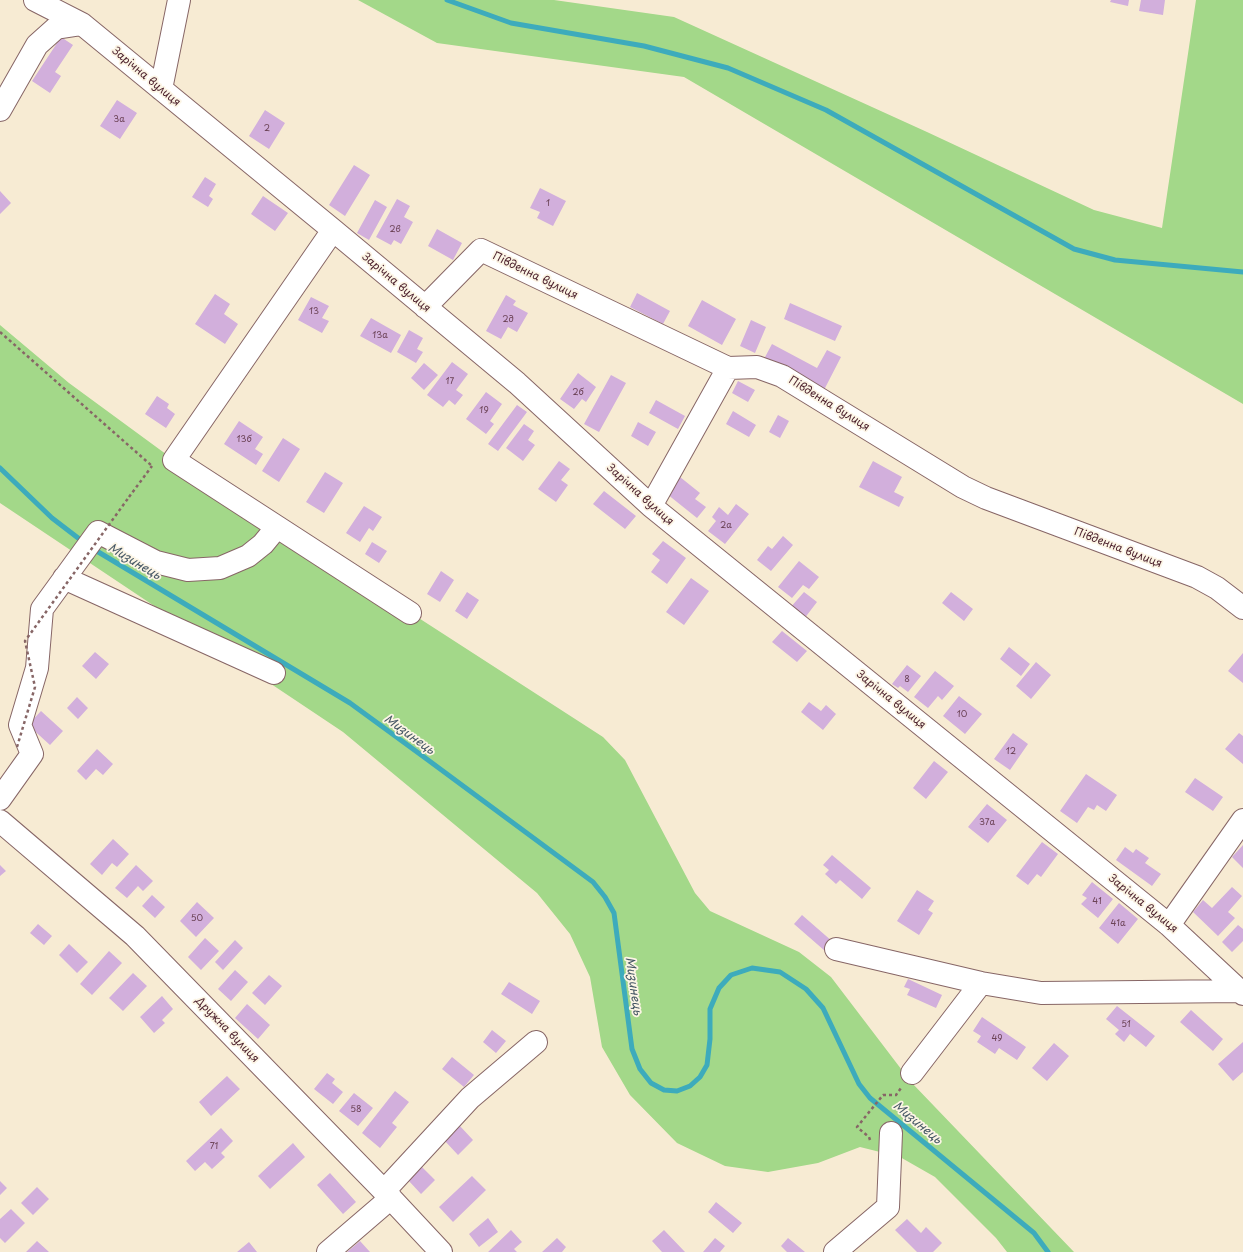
<!DOCTYPE html>
<html>
<head>
<meta charset="utf-8">
<style>
  body { margin:0 }
  canvas { display:block; background:#f7ebd3 }
</style>
</head>
<body>
<canvas width="1243" height="1252"></canvas>
<script>
const ctx = document.querySelector('canvas').getContext('2d');
ctx.lineJoin = 'round';
function paint(path, color) { ctx.fillStyle = color; ctx.fill(path, 'evenodd'); }
const shape = rows => new Path2D(rows.map(r => 'M' + r).join(''));
function stroke(path, color, width, dash) { ctx.strokeStyle = color; ctx.lineWidth = width; ctx.lineCap = dash ? 'butt' : 'round'; ctx.setLineDash(dash || []); ctx.stroke(path); }
function label(font, color, halo, rows, align = 'center') {
  ctx.font = font + ' "Playpen Sans",sans-serif'; ctx.lineWidth = 3.5; ctx.setLineDash([]); ctx.textBaseline = 'middle'; ctx.strokeStyle = halo; ctx.fillStyle = color; for (const [text, x, y, turn = 0] of rows) {
    ctx.save(); ctx.translate(x, y); ctx.rotate((+turn || 0) * Math.PI / 180); ctx.textAlign = isNaN(turn) ? turn : align; if (halo) ctx.strokeText(text, 0, 0); ctx.fillText(text, 0, 0); ctx.restore();
  }
}
paint(shape([
  [358,0,554,0,674,17,927,132,1094,210,1162,228,1196,0,1243,0,1243,404,684,77,437,43],
  [0,325,69,383,174,460,603,737,625,760,695,893,710,911,799,952,831,977,911,1082,1074,1252,1007,1252,996,1238,935,1177,900,1157,860,1147,818,1163,768,1172,725,1166,677,1143,630,1095,602,1047,590,977,570,934,537,893,343,732,0,503]
]), '#a3d889');
stroke(shape([
  [447,0,511,23,644,46,728,68,826,110,1074,249,1115,260,1243,272],
  [0,468,52,518,82,541],
  [95,550,350,703,428,760,593,882,605,897,614,913,632,1049,640,1069,651,1083,664,1090,677,1091,690,1086,700,1077,707,1065,710,1039,710,1009,719,988,731,975,752,968,780,972,806,989,823,1008,859,1084,870,1098,1034,1233,1048,1252]
]), '#3dabbc', 5);
paint(shape([
  [1111,0,1129,0,1128,6,1110,2],
  [1141,0,1165,0,1163,15,1139,11],
  [61,37,73,45,55,72,61,76,50,93,32,81],
  [117,100,137,113,120,139,100,126],
  [265,110,285,123,269,149,249,136],
  [354,165,370,175,345,216,329,205],
  [205,177,216,184,209,196,213,199,208,207,192,197],
  [540,188,566,201,553,226,537,218,540,212,530,208],
  [0,191,11,203,0,214],
  [263,196,288,213,275,231,251,214],
  [397,199,410,206,404,217,413,222,401,244,394,240,391,245,376,237],
  [375,200,387,207,369,240,357,233],
  [437,229,462,243,453,260,428,246],
  [637,293,670,311,663,324,630,307],
  [215,294,230,304,224,314,238,324,225,344,195,324],
  [506,295,516,301,513,305,528,313,517,332,508,327,501,339,486,331],
  [311,297,329,306,322,318,329,321,322,333,298,320],
  [702,300,736,319,722,345,688,326],
  [790,303,842,326,835,341,784,319],
  [371,318,401,335,391,353,360,336],
  [751,320,766,327,755,353,740,346],
  [409,330,423,338,417,349,423,352,416,363,397,352],
  [772,344,817,368,827,350,841,357,824,390,764,359],
  [452,362,468,374,456,390,463,395,455,405,449,400,443,407,427,395],
  [424,363,438,375,424,390,411,378],
  [578,373,596,387,586,402,582,399,574,409,560,399],
  [611,375,626,383,599,432,584,424],
  [738,381,755,390,748,402,732,393],
  [486,392,502,404,490,421,494,424,486,434,466,419],
  [157,396,169,404,167,408,175,414,166,428,145,414],
  [656,400,685,416,678,429,649,413],
  [517,405,527,412,498,451,488,444],
  [733,411,756,425,749,437,726,424],
  [778,415,789,421,780,438,769,432],
  [239,421,263,437,255,449,263,454,256,465,224,444],
  [638,422,656,432,648,446,631,436],
  [524,424,534,431,528,440,535,445,523,461,506,448],
  [283,438,300,449,279,482,262,471],
  [559,461,570,469,561,480,568,485,556,502,538,489],
  [873,461,902,477,894,492,904,497,899,507,859,487],
  [325,472,343,483,324,513,306,502],
  [680,477,700,493,695,499,706,507,697,518,667,494],
  [604,491,636,516,625,529,593,504],
  [736,504,749,514,725,544,708,531,716,521,712,517,719,507,728,515],
  [364,506,382,517,373,531,369,528,360,542,346,533],
  [783,536,793,545,771,571,757,560,768,546,772,549],
  [663,541,686,558,667,584,651,572,660,560,652,554],
  [372,542,387,551,379,563,365,554],
  [799,561,819,577,809,589,803,585,792,598,778,587],
  [441,571,454,580,440,602,427,594],
  [691,578,709,591,684,625,666,612],
  [467,592,479,600,467,619,455,611],
  [804,592,817,602,804,619,790,608],
  [951,592,973,609,964,621,942,603],
  [782,631,807,651,797,662,772,642],
  [1009,647,1030,664,1021,676,1000,659],
  [95,652,109,664,96,679,82,666],
  [1243,653,1243,683,1228,671],
  [1036,662,1051,675,1031,699,1016,686],
  [907,665,921,676,908,692,900,686,898,688,892,684],
  [935,671,954,686,942,700,938,696,928,708,914,697],
  [959,696,982,714,965,734,943,716],
  [77,697,88,708,78,719,67,708],
  [809,702,821,711,826,705,836,714,823,730,801,712],
  [41,711,63,731,50,745,28,725],
  [1013,733,1028,744,1010,770,994,759],
  [1239,733,1243,736,1243,764,1225,749],
  [97,749,113,764,103,775,96,769,86,780,77,771],
  [934,761,948,772,926,799,913,788],
  [1086,774,1117,795,1106,811,1097,805,1094,810,1088,807,1077,823,1060,811],
  [1195,778,1223,797,1213,811,1185,792],
  [987,804,1007,820,988,843,968,827],
  [113,839,129,854,117,867,112,863,102,875,90,864],
  [1042,842,1058,854,1041,877,1037,874,1028,885,1016,876],
  [1243,845,1243,868,1232,857],
  [1125,847,1133,853,1136,849,1149,858,1145,863,1161,874,1152,886,1116,860],
  [832,855,871,888,862,899,840,880,836,884,825,874,829,870,823,865],
  [0,865,6,871,0,876],
  [136,865,153,881,143,891,138,886,127,898,115,888],
  [1092,882,1113,899,1098,918,1081,904,1087,898,1082,895],
  [1232,887,1242,896,1228,912,1235,918,1218,936,1193,912,1203,900,1212,908],
  [917,890,934,901,928,910,933,913,919,935,897,921],
  [152,895,165,907,155,918,142,906],
  [197,902,214,918,196,937,180,921],
  [1119,903,1138,919,1118,944,1099,928],
  [802,915,833,942,825,951,794,924],
  [38,924,52,936,44,945,30,933],
  [1238,925,1243,929,1243,941,1232,952,1222,942],
  [205,938,219,951,201,970,188,957],
  [235,940,243,948,223,970,215,962],
  [69,944,88,962,77,973,59,955],
  [109,951,122,963,92,995,80,984],
  [235,970,248,982,231,1001,218,989],
  [133,973,147,986,123,1011,109,998],
  [269,975,282,986,265,1005,252,993],
  [908,979,942,995,936,1008,907,995,910,989,904,987],
  [509,982,540,1001,532,1014,501,994],
  [162,996,173,1009,162,1020,165,1023,154,1033,140,1017],
  [247,1004,270,1025,258,1039,235,1018],
  [1117,1006,1155,1036,1146,1047,1130,1034,1124,1042,1115,1034,1119,1030,1106,1019],
  [1191,1010,1223,1039,1213,1051,1180,1022],
  [982,1017,1026,1047,1017,1060,999,1048,995,1054,977,1042,981,1036,973,1031],
  [492,1030,506,1041,496,1053,483,1042],
  [1243,1042,1243,1072,1233,1081,1218,1064],
  [1054,1043,1069,1056,1047,1081,1032,1068],
  [452,1057,474,1075,464,1087,442,1069],
  [327,1073,335,1079,332,1083,343,1092,333,1104,314,1089],
  [227,1076,240,1089,211,1116,199,1102],
  [395,1091,409,1102,392,1123,397,1127,380,1148,362,1133],
  [354,1093,373,1108,358,1126,339,1111],
  [459,1125,473,1140,458,1155,444,1140],
  [221,1128,233,1141,221,1153,225,1157,212,1169,205,1162,195,1171,186,1161],
  [293,1143,305,1157,270,1189,258,1176],
  [422,1167,435,1180,421,1194,408,1180],
  [330,1173,356,1202,343,1214,317,1185],
  [472,1176,486,1190,453,1222,439,1207],
  [0,1181,7,1188,0,1195],
  [37,1187,49,1199,33,1215,21,1203],
  [716,1202,742,1223,733,1233,708,1212],
  [11,1209,25,1223,5,1243,0,1238,0,1219],
  [488,1218,498,1232,479,1247,469,1234],
  [907,1219,921,1233,926,1227,942,1243,933,1252,917,1252,895,1230],
  [511,1230,522,1242,514,1249,517,1252,488,1252],
  [664,1230,685,1252,662,1252,652,1241],
  [557,1238,566,1247,562,1252,542,1252],
  [715,1238,725,1246,720,1252,703,1252],
  [788,1238,805,1252,787,1252,781,1246],
  [37,1241,49,1252,26,1252],
  [360,1241,370,1252,347,1252],
  [249,1242,257,1252,237,1252]
]), '#d2afdc');
const minor = shape([
  [35,0,82,24,333,230,517,383,651,506,1169,925,1243,994],
  [161,89,179,0],
  [0,110,37,45,56,28,82,24],
  [333,230,174,460,410,613],
  [425,307,481,250,728,368,757,367,782,376,963,487,986,498,1197,577,1217,588,1243,608],
  [651,506,728,368],
  [64,578,274,673],
  [0,799,32,754,20,725,37,668,42,609,98,532,156,562,188,570,220,568,248,556,263,544,277,527],
  [0,821,135,936,384,1191,441,1252],
  [1169,925,1243,820],
  [836,949,981,983,1041,993,1240,991],
  [912,1073,981,983],
  [384,1191,470,1098,536,1042],
  [328,1252,391,1198],
  [835,1252,888,1207,891,1133]
]);
stroke(minor, '#876666', 24);
stroke(shape([
  [0,332,152,466],
  [129,497,152,466],
  [870,1140,869,1137,857,1127,883,1095,896,1095,901,1088]
]), '#876666', 2.5, [3, 3]);
stroke(minor, '#fff', 22);
stroke(shape([
  [17,747,35,687,25,641,129,497]
]), '#876666', 2.5, [3, 3]);
label('9px', '#6c4357', null, [
  ["3а",119,120],
  ["2",267,129],
  ["1",548,204],
  ["2в",395,230],
  ["13",314,312],
  ["2д",508,320],
  ["13а",380,336],
  ["17",450,382],
  ["2б",578,393],
  ["19",484,411],
  ["13б",244,440],
  ["2а",726,526],
  ["8",907,680],
  ["10",962,715],
  ["12",1011,752],
  ["37а",987,823],
  ["41",1097,902],
  ["50",197,919],
  ["41а",1118,924],
  ["51",1126,1025],
  ["49",997,1039],
  ["58",356,1110],
  ["71",214,1147]
]);
label('11px', '#4a1f2b', '#fcf5e5', [
  ["Зарічна вулиця",146,77,40],
  ["Південна вулиця",535,276,26],
  ["Зарічна вулиця",396,283,40],
  ["Південна вулиця",829,404,32],
  ["Зарічна вулиця",640,495,42],
  ["Південна вулиця",1118,548,21],
  ["Зарічна вулиця",891,700,39],
  ["Зарічна вулиця",1143,904,39],
  ["Дружна вулиця",227,1030,46]
]);
label('italic 12px', '#455765', '#fcf5e5', [
  ["Мизинець",134,562,31],
  ["Мизинець",409,735,36],
  ["Мизинець",633,986,82],
  ["Мизинець",917,1123,40]
]);
</script>
</body>
</html>
